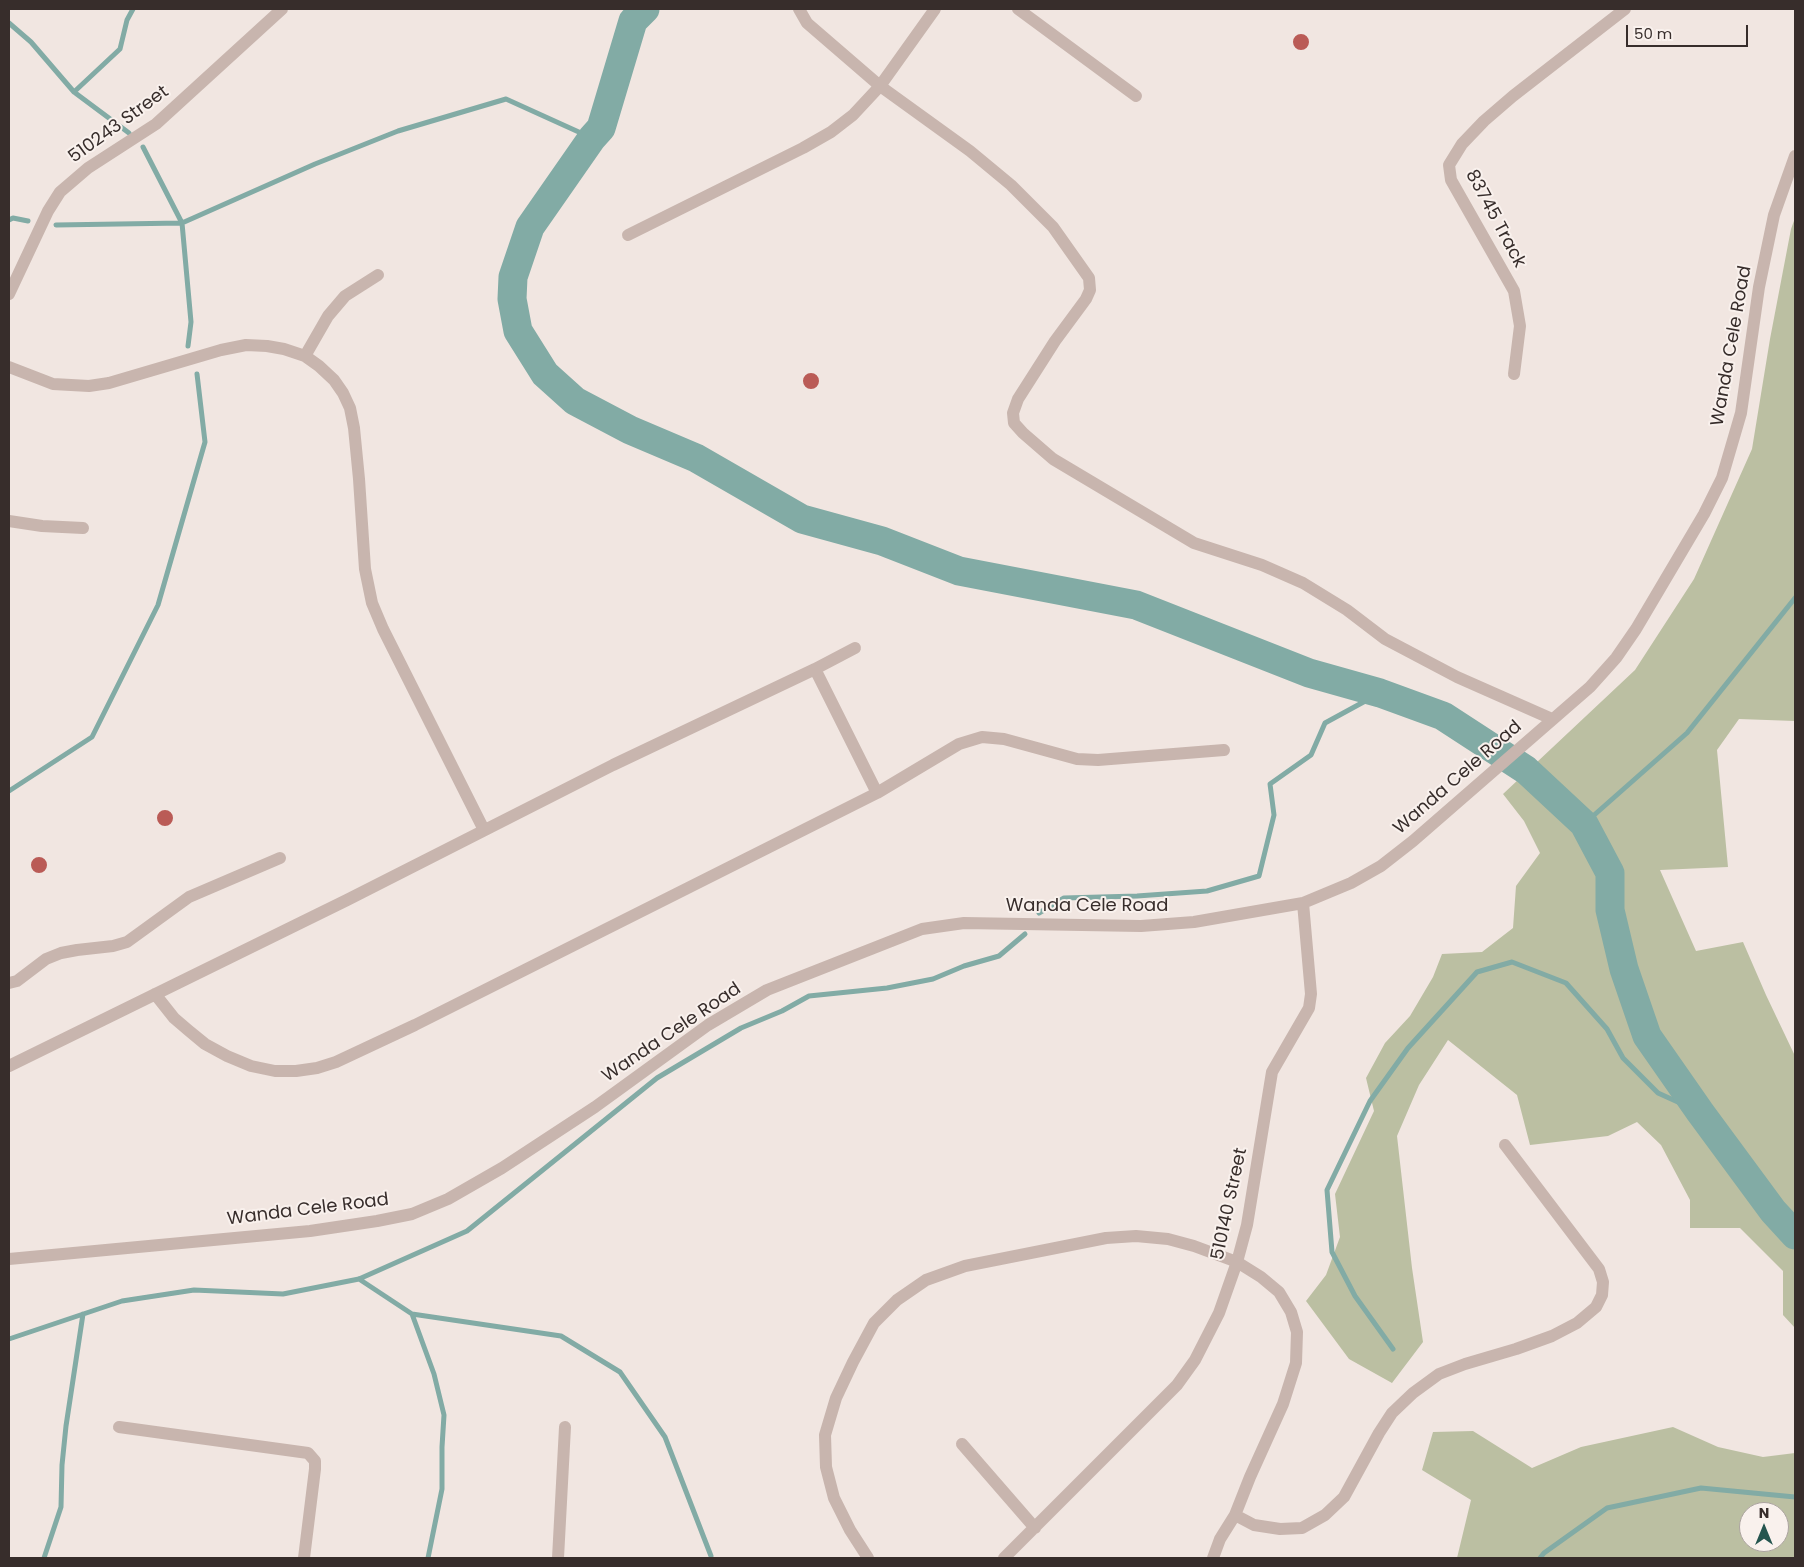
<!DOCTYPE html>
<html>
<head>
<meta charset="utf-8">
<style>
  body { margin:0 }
  #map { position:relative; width:1804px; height:1567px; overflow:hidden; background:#f1e6e1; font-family:Poppins,sans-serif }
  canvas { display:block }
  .frame { position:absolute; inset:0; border:10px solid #372d2b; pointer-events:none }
  .north { position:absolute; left:1739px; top:1502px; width:50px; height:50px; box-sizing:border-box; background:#f9f1ed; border:1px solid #aba39f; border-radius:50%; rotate:0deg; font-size:14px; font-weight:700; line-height:20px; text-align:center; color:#372d2b }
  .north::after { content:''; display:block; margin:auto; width:18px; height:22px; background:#25554f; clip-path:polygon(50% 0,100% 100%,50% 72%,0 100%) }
  .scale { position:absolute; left:1626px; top:25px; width:122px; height:22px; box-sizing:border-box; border:2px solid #372d2b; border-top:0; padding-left:6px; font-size:15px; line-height:18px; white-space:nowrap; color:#372d2b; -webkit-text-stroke:4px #f9f1ed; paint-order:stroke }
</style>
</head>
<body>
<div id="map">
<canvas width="1804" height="1567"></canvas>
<div class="frame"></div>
<div class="north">N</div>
<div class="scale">50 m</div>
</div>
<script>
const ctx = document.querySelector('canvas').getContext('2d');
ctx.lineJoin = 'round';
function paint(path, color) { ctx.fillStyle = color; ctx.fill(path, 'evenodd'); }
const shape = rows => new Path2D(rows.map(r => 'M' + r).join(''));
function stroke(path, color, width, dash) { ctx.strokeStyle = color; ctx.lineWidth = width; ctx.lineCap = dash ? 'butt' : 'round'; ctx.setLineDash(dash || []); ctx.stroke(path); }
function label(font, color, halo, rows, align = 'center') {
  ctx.font = font + ' Poppins,sans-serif'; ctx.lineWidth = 4; ctx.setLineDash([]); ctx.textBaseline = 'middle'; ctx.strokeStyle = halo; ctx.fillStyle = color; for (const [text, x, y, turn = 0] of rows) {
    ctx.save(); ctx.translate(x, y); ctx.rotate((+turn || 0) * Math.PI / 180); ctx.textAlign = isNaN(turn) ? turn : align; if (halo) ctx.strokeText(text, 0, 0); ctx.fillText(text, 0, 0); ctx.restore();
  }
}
paint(shape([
  [1795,218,1795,721,1739,719,1717,750,1728,867,1660,870,1696,951,1743,942,1766,995,1795,1056,1795,1328,1783,1315,1783,1271,1740,1228,1690,1228,1690,1200,1661,1145,1637,1122,1608,1136,1530,1145,1517,1095,1448,1040,1419,1085,1397,1136,1412,1268,1423,1342,1392,1383,1349,1359,1306,1301,1326,1275,1340,1237,1335,1194,1374,1111,1366,1078,1385,1043,1410,1016,1433,977,1442,954,1482,952,1513,928,1516,886,1540,853,1524,821,1503,794,1635,670,1694,579,1752,449,1770,339,1791,229],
  [1673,1427,1718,1447,1763,1457,1795,1453,1795,1558,1457,1558,1471,1500,1422,1470,1433,1432,1473,1431,1532,1468,1581,1447],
  [1749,1512,1779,1512,1779,1542,1749,1542]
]), '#bbbfa2');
stroke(shape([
  [9,23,31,42,74,92,129,133],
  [74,92,120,49,127,20,133,9],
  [143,147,182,223,191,322,188,346],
  [9,220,13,218,28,221],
  [56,225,182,223,315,164,398,131,506,99,592,138],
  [9,791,92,737,158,605,205,442,197,374],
  [1584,824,1687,733,1795,598],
  [1039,913,1064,898,1137,896,1207,891,1259,876,1274,815,1270,784,1311,755,1325,723,1380,693],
  [359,1279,412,1314,561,1336,620,1372,665,1437,711,1556],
  [412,1314,434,1374,444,1415,442,1447,442,1489,428,1558],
  [9,1339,122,1301,194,1290,283,1294,359,1279,467,1231,657,1078,741,1028,782,1011,809,996,887,988,933,979,964,966,999,956,1025,934],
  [1393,1349,1355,1296,1332,1252,1327,1190,1370,1101,1408,1048,1477,972,1512,962,1566,983,1607,1029,1623,1058,1658,1093,1700,1112],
  [44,1558,61,1507,62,1465,66,1426,83,1314],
  [1540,1558,1544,1553,1607,1508,1701,1488,1795,1497]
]), '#82aba5', 5);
stroke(shape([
  [645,9,633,21,601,128,592,138,530,227,513,277,512,299,518,331,545,374,575,401,630,430,696,458,802,519,882,541,959,571,1136,605,1309,673,1380,693,1443,716,1526,770,1584,824,1610,873,1610,910,1624,969,1647,1036,1700,1112,1773,1211,1795,1235]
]), '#82aba5', 29);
paint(shape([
  '1293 42a8 8 0 1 1 16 0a8 8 0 1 1-16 0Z',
  '803 381a8 8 0 1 1 16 0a8 8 0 1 1-16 0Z',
  '157 818a8 8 0 1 1 16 0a8 8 0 1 1-16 0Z',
  '31 865a8 8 0 1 1 16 0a8 8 0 1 1-16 0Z'
]), '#ba5b56');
stroke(shape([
  [799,9,807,23,880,86,970,151,1011,185,1053,227,1089,278,1090,290,1086,299,1055,341,1018,399,1013,413,1014,423,1023,433,1053,459,1194,543,1262,565,1303,583,1347,610,1385,639,1457,677,1552,719],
  [1018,9,1136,96],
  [628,235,803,148,831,132,853,115,880,86,935,9],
  [9,294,48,211,60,192,88,168,156,124,282,9],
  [305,356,328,316,345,296,378,275],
  [9,367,53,384,89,386,109,383,221,350,246,345,267,346,284,349,305,356,319,366,334,380,343,393,350,408,354,428,359,479,365,569,372,603,383,629,484,830],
  [1514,374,1520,326,1514,291,1451,180,1449,165,1462,144,1484,121,1513,96,1625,9],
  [9,521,42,526,83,528],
  [815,669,877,793],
  [9,983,17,981,46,959,61,953,77,950,113,946,127,942,189,897,280,858],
  [155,994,174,1018,188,1030,205,1044,227,1056,251,1066,275,1071,296,1071,317,1068,336,1062,415,1025,877,793,959,744,982,737,1004,739,1077,759,1098,760,1224,750],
  [9,1066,347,900,613,765,815,669,855,648],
  [9,1259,310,1231,377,1221,412,1214,448,1199,502,1168,595,1107,708,1025,767,990,922,929,964,923,1141,926,1194,922,1303,903,1351,883,1381,866,1413,841,1590,687,1616,658,1636,629,1704,514,1722,478,1741,413,1759,287,1774,215,1795,156],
  [119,1427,308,1453,315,1461,315,1469,304,1558],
  [962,1444,1035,1528],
  [1235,1515,1254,1525,1280,1529,1302,1528,1325,1515,1344,1497,1379,1433,1392,1413,1413,1393,1439,1374,1465,1364,1516,1349,1552,1336,1577,1323,1596,1307,1602,1295,1603,1282,1599,1269,1505,1145],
  [558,1558,565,1427],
  [868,1558,850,1530,834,1498,826,1467,825,1435,836,1398,853,1362,874,1323,897,1300,926,1280,965,1266,1106,1238,1136,1236,1168,1239,1194,1246,1237,1262,1261,1277,1279,1292,1291,1312,1297,1332,1296,1363,1283,1404,1250,1477,1235,1515,1220,1539,1213,1558],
  [1004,1558,1177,1385,1195,1360,1219,1313,1237,1262,1247,1225,1272,1072,1309,1008,1311,994,1303,903]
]), '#c8b5ae', 12);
label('18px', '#372d2b', '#f9f1ed', [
  ["510243 Street",119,125,-36],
  ["83745 Track",1495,219,62],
  ["Wanda Cele Road",1732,346,-80],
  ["Wanda Cele Road",1458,778,-41],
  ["Wanda Cele Road",1087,906],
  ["Wanda Cele Road",672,1033,-34],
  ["510140 Street",1230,1204,-78],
  ["Wanda Cele Road",308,1210,-7]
]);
</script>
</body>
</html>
